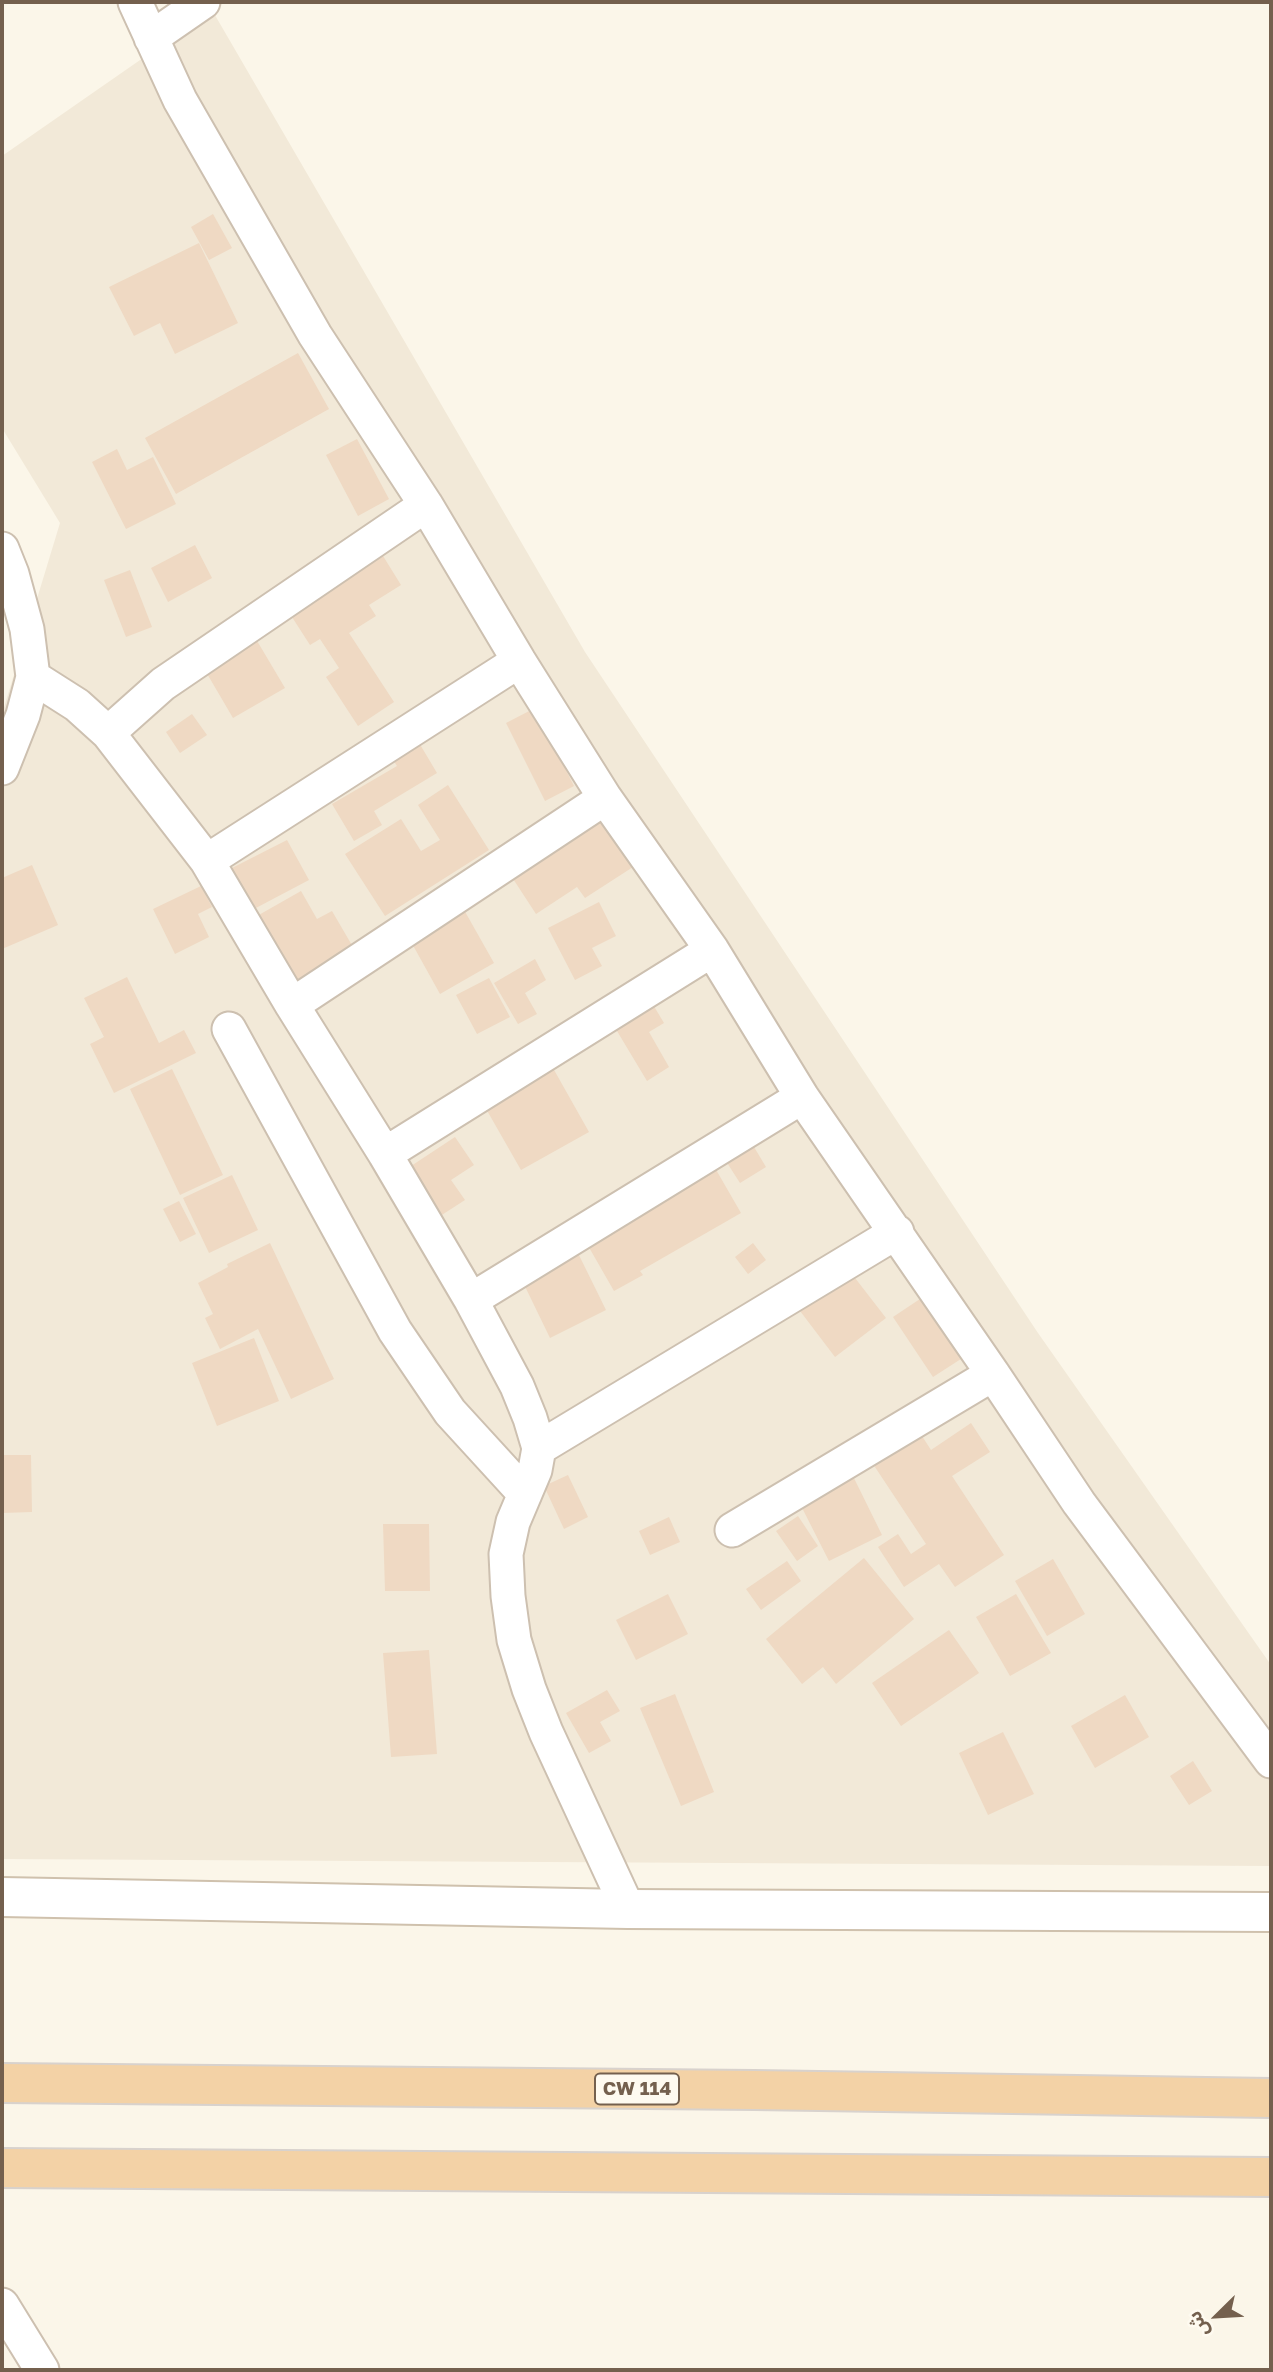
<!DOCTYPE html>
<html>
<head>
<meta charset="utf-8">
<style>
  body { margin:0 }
  #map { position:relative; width:1273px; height:2372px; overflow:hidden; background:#fbf6e9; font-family:"Golos Text","Noto Sans Arabic",sans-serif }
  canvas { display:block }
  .frame { position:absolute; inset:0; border:4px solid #74604e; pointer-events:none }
  .north { position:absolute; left:1182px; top:2281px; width:70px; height:70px; -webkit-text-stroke:5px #fefaf0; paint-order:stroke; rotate:246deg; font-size:19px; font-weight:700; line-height:28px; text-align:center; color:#74604e }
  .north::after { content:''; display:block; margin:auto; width:24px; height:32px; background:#74604e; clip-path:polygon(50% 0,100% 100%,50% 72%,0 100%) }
</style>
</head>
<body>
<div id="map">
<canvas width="1273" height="2372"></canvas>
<div class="frame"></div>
<div class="north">ش</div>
</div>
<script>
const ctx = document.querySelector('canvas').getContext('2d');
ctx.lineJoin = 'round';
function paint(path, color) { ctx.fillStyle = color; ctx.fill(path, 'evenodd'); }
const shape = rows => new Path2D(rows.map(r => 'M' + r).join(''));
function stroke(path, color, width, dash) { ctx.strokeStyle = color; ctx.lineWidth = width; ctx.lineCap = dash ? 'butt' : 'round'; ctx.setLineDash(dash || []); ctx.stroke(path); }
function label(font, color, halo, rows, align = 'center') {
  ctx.font = font + ' "Golos Text",sans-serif'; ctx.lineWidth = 5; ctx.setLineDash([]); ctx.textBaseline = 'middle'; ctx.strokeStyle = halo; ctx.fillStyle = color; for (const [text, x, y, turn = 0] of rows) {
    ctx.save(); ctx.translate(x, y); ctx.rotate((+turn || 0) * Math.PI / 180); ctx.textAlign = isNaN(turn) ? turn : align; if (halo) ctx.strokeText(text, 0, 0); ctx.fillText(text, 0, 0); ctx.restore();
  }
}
paint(shape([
  [212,10,585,652,1038,1333,1271,1665,1271,1866,2,1859,2,714,60,523,2,428,2,156]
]), '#f2e9d8');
paint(shape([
  [213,214,232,248,209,260,191,227],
  [199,243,238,323,175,354,160,323,134,336,109,287],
  [298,353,329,409,176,494,145,438],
  [357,439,389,499,358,516,326,455],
  [117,449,127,470,153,457,176,504,126,529,92,462],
  [375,543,401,585,369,605,376,616,349,633,394,702,358,726,326,677,339,668,320,639,310,645,283,603],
  [195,545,212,578,168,602,151,568],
  [130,570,152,627,126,637,104,580],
  [250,629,285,688,233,718,199,660],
  [535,708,574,786,545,801,506,723],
  [192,714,207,735,180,753,166,732],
  [409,726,437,773,374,811,382,825,354,841,332,804,397,766,382,742],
  [448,785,489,850,385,916,345,854,401,819,421,851,440,840,418,805],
  [595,809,633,867,585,898,577,887,536,914,506,868],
  [287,840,309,880,254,909,232,868],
  [32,865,58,925,2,949,2,878],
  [201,886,212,907,198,914,209,937,175,954,153,909],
  [301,891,317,919,332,911,353,947,294,982,257,916],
  [459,901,494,963,440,994,405,931],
  [599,902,616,936,592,948,602,966,575,980,548,928],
  [535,959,546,980,525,993,537,1014,518,1024,494,983],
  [127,977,159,1043,184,1030,196,1053,114,1093,90,1044,104,1037,84,998],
  [489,978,510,1017,477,1034,456,995],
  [646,993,664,1023,649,1032,669,1067,647,1081,608,1016],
  [549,1061,589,1132,521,1170,481,1100],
  [172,1069,223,1175,180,1195,130,1089],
  [455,1137,474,1165,451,1180,465,1200,434,1220,402,1172],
  [768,1137,754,1147,766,1167,740,1183,715,1144],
  [711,1161,741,1213,640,1271,643,1275,614,1291,579,1230],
  [232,1175,258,1230,209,1253,183,1198],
  [179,1201,196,1234,180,1242,163,1209],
  [270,1243,334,1379,291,1399,258,1329,220,1349,205,1318,213,1314,198,1283,228,1267,227,1264],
  [753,1243,766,1260,748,1274,735,1257],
  [574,1245,606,1310,550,1338,518,1272],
  [845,1265,886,1318,835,1357,794,1303],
  [923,1297,964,1357,933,1377,893,1317],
  [254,1338,279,1401,217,1426,192,1363],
  [971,1423,990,1452,952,1476,1004,1555,955,1587,939,1564,904,1587,878,1547,898,1534,911,1554,926,1544,873,1464,920,1433,931,1450],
  [2,1455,31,1455,32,1512,2,1513],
  [849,1468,882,1535,829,1561,795,1494],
  [568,1475,588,1517,564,1529,544,1486],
  [798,1516,818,1546,797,1561,776,1531],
  [669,1517,680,1542,650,1555,639,1531],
  [383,1524,429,1524,430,1591,385,1591],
  [864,1558,914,1619,836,1684,823,1667,802,1684,766,1639],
  [1053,1559,1085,1614,1047,1636,1015,1581],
  [787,1561,801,1581,761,1610,746,1589],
  [668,1594,688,1634,636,1660,616,1620],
  [1016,1594,1051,1653,1010,1676,976,1617],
  [949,1630,979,1673,901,1726,872,1683],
  [429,1650,437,1754,391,1757,383,1653],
  [607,1690,620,1711,600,1722,611,1741,589,1753,566,1713],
  [675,1694,714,1792,681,1806,640,1708],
  [1125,1695,1149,1737,1095,1768,1071,1726],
  [1003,1732,1034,1794,988,1815,959,1753],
  [1193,1761,1212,1791,1189,1805,1170,1776]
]), '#efd9c3');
const minor = shape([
  [135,2,180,100,315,335,426,505,519,661,605,798,712,950,802,1097,993,1374,1079,1503,1271,1761],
  [151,38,203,2],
  [2,549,12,574,27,629,33,677,23,715,2,768],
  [33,677,77,705,108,733,207,861,292,1005,385,1154,471,1300,517,1386,530,1418,539,1448,535,1470,513,1522,506,1554,508,1596,514,1640,529,1689,546,1732,628,1909],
  [108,733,163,684,426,505],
  [207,861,519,661],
  [292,1005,605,798],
  [229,1029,395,1331,450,1412,525,1494],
  [385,1154,712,950],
  [471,1300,802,1097],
  [539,1448,897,1232],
  [732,1530,993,1374],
  [2,2305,42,2370]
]);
const secondary = shape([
  [2,1897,628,1909,1271,1912]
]);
const trunk = shape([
  [2,2083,754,2090,1271,2098],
  [2,2168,1271,2177]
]);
stroke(minor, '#cdc0b0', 37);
stroke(secondary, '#cfc1ad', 42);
stroke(trunk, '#d8d2cd', 42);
stroke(minor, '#fff', 33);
stroke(secondary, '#fff', 38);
stroke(trunk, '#f3d2a6', 38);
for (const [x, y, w] of [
  [637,2089,84]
]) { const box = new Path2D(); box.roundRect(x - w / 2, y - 15.5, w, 31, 5); ctx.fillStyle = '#fefaf0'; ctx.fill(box); stroke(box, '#74604e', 2); }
label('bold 19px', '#74604e', null, [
  ["CW 114",637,2089]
]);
</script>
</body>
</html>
